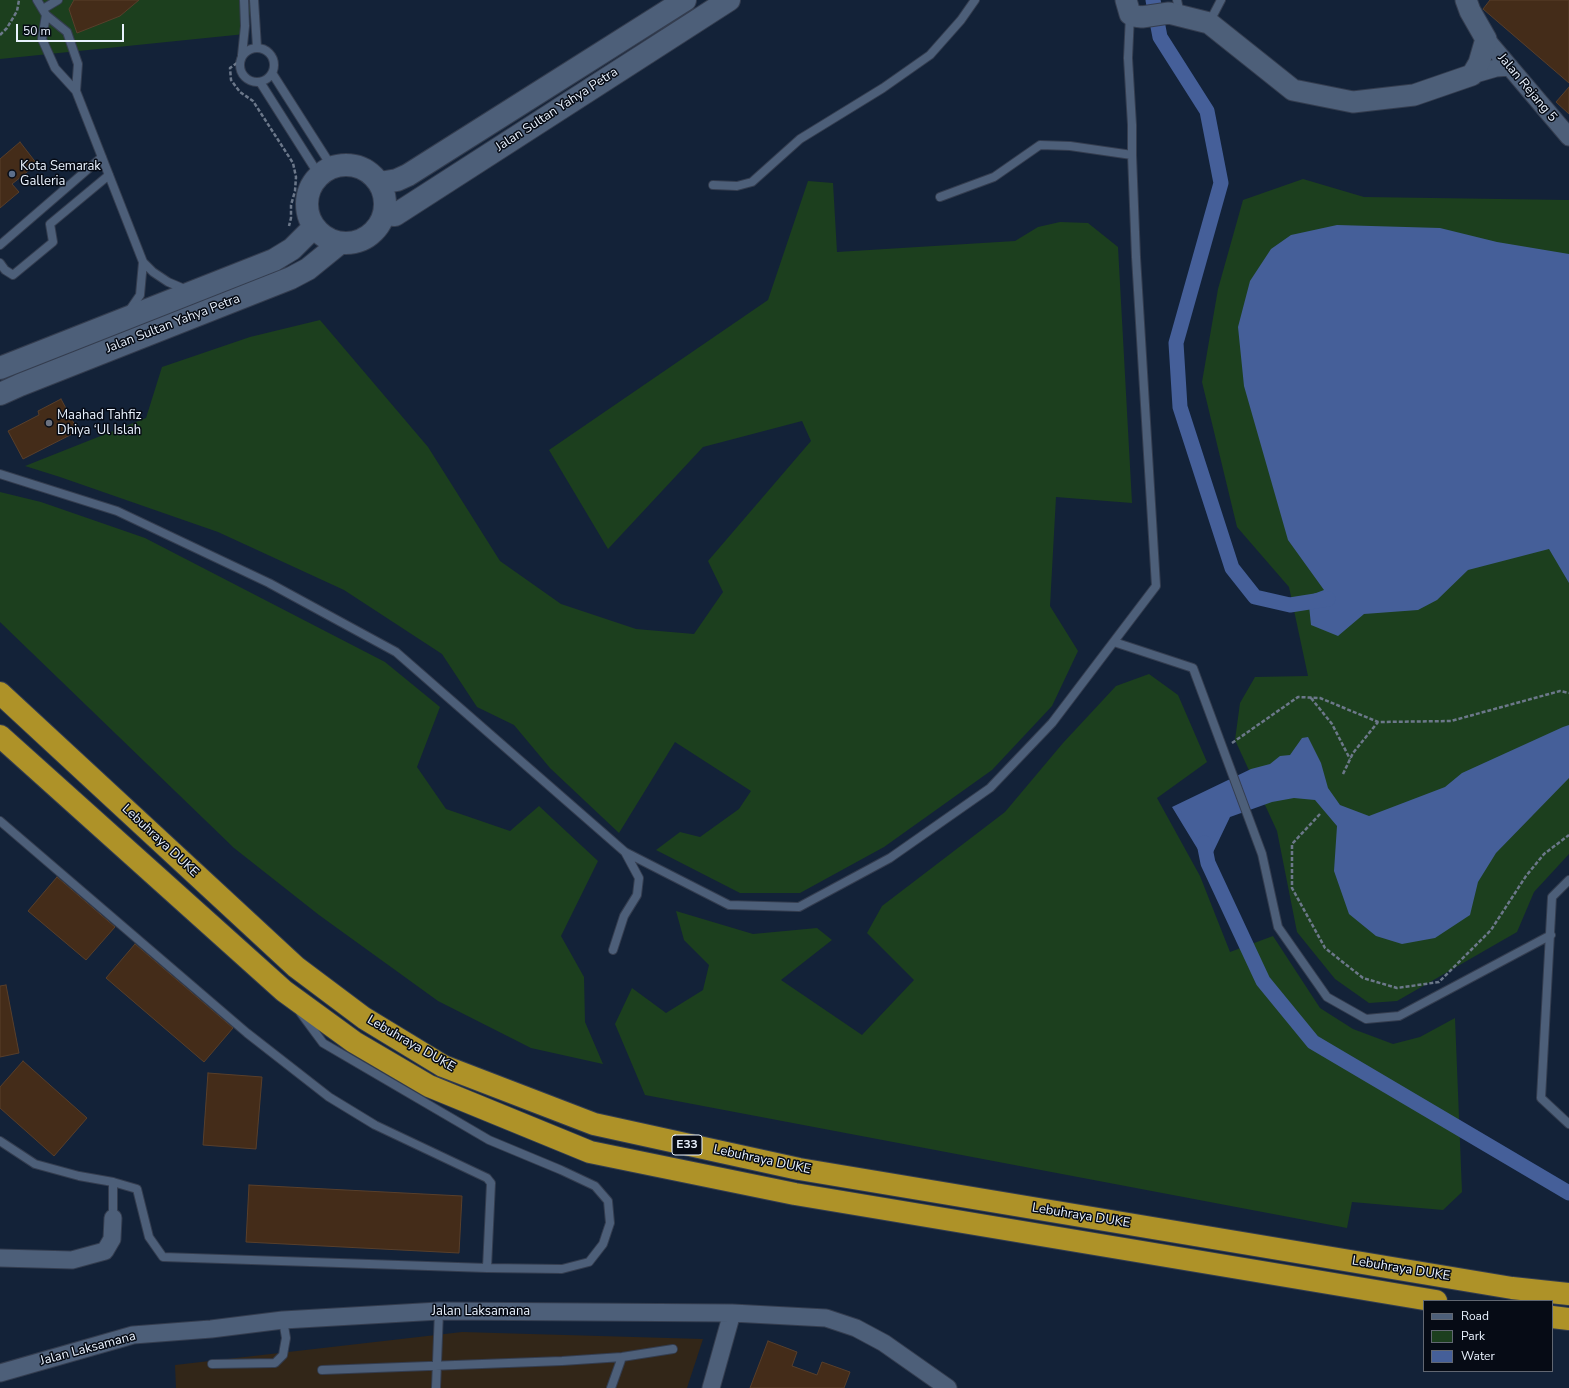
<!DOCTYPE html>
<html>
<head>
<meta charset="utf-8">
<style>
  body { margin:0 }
  #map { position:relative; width:1569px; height:1388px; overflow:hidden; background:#132238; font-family:"Nunito Sans",sans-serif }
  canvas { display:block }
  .legend { position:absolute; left:1423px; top:1300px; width:130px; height:72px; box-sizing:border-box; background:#060b15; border:1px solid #616772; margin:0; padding:5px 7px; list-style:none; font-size:12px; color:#e9f2fe }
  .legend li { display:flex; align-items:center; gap:8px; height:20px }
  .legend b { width:20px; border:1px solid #616772 }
  .scale { position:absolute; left:16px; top:24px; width:108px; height:18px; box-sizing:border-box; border:2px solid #e9f2fe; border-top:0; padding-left:5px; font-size:12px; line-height:14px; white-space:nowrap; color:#e9f2fe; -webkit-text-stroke:3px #060b15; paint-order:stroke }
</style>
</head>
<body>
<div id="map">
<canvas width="1569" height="1388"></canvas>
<ul class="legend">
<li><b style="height:5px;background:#4d5f79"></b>Road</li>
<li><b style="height:11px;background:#1c3f1e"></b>Park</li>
<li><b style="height:11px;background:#455f99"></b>Water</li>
</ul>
<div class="scale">50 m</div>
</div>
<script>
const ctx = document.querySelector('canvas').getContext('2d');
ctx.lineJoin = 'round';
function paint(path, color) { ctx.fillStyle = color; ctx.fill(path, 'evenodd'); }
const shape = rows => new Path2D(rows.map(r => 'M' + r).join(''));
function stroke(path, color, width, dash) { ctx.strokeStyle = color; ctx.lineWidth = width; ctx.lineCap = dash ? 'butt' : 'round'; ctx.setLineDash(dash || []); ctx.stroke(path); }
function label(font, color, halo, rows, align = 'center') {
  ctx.font = font + ' "Nunito Sans",sans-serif'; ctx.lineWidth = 3; ctx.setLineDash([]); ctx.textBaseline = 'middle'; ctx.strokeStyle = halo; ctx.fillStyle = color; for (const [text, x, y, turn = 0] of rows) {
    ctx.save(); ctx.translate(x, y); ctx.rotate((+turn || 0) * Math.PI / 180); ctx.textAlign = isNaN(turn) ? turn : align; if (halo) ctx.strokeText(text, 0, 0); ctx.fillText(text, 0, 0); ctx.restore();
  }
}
paint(shape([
  [462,1332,703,1339,687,1388,176,1388,175,1365]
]), '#322618');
paint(shape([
  [0,0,253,0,245,34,0,59],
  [1303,179,1364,197,1569,200,1569,854,1534,892,1517,932,1397,1001,1369,1003,1335,979,1297,932,1277,831,1235,740,1240,703,1255,677,1308,676,1289,587,1237,527,1202,382,1218,289,1243,200],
  [808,181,833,183,837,252,1015,241,1038,227,1060,222,1088,223,1118,247,1132,503,1056,497,1050,606,1078,651,1052,706,992,770,884,847,800,893,740,893,656,850,680,832,700,837,739,809,751,791,675,742,619,833,550,768,514,725,477,707,442,654,344,590,218,532,60,477,25,466,146,418,162,367,250,337,320,320,428,447,500,561,561,604,636,629,694,634,723,592,708,561,811,441,802,421,703,447,608,549,549,450,768,300],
  [0,492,41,502,145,538,385,662,440,707,417,767,446,809,510,831,539,806,598,861,561,936,584,977,585,1022,603,1064,531,1048,438,1001,319,915,234,848,0,622],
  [1149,674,1178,695,1207,762,1157,798,1200,876,1230,952,1273,936,1320,1008,1353,1029,1393,1044,1420,1037,1455,1018,1462,1192,1443,1210,1352,1202,1347,1228,645,1095,615,1024,632,988,666,1013,703,990,709,965,684,940,676,911,753,934,817,928,832,940,781,980,862,1035,914,980,867,933,882,906,1005,812,1063,743,1116,686]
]), '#1c3f1e');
paint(shape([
  [1337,225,1440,228,1497,242,1569,254,1569,583,1549,549,1468,570,1437,600,1418,610,1364,614,1338,636,1311,625,1308,596,1324,590,1288,540,1244,386,1238,327,1250,281,1271,249,1291,235],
  [1569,725,1569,778,1496,853,1478,882,1470,915,1435,938,1402,944,1376,936,1349,914,1334,871,1337,826,1315,800,1294,798,1272,802,1230,817,1208,863,1197,848,1172,807,1251,769,1270,764,1280,756,1290,755,1302,738,1308,737,1321,763,1328,788,1340,805,1369,816,1445,787,1462,773,1563,727]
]), '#455f99');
stroke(shape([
  [1153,0,1160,37,1207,111,1221,183,1176,343,1180,407,1232,568,1255,597,1290,605,1328,599],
  [1204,843,1208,863,1263,981,1313,1042,1569,1193]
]), '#455f99', 15);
const building = shape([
  [74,0,139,0,120,16,77,33,69,9,74,0],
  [1490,0,1569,0,1569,83,1483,9,1490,0],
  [1569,87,1569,114,1556,102,1569,87],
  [20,142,37,164,12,184,19,192,0,208,0,159,20,142],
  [61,399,78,431,23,459,8,431,39,415,38,411,61,399],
  [57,877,115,927,86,960,28,911,57,877],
  [135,944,233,1028,204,1062,106,978,135,944],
  [6,985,19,1053,0,1057,0,986,6,985],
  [23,1061,87,1118,54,1156,0,1108,0,1087,23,1061],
  [208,1073,262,1077,256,1149,203,1145,208,1073],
  [249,1185,462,1196,459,1253,246,1242,249,1185],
  [768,1341,797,1352,792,1366,817,1375,822,1362,850,1372,844,1388,750,1388,768,1341]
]);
paint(building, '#442c19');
stroke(building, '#583f2b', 1);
const service = shape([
  [37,0,46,15,67,32,78,64,76,91],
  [254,0,257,47],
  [1177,0,1180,14],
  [43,9,58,0],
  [46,15,42,39,55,68,76,91,143,262,153,272,168,282,187,290],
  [1209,23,1221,0],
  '240 65a17 17 0 1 1 34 0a17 17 0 1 1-34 0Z',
  [242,55,245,26,244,0],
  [272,73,332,167],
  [260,82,319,175],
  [713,185,737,186,752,182,800,139,883,88,930,55,961,20,975,0],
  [940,197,994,177,1040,145,1070,146,1132,155],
  [0,245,102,157],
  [0,263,5,270,13,275,53,242,50,224,109,175],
  [129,311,140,295,143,262],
  [0,474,117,511,269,583,396,652,625,852,729,905,799,907,890,858,990,788,1052,723,1156,586,1136,257,1132,155,1132,125,1128,58,1130,15],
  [1114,642,1193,668,1262,854,1278,927,1327,997,1366,1019,1399,1016,1551,935],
  [0,821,247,1033,329,1097,375,1125,487,1178,491,1183,487,1268],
  [1569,880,1552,897,1541,1098,1569,1124],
  [613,950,624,916,637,895,639,878,625,852],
  [0,1141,35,1164,79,1176,113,1182,137,1189,149,1237,163,1257,487,1268,562,1269,589,1262,603,1244,610,1223,608,1201,595,1186,561,1170,489,1140,323,1043,300,1012],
  [113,1218,113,1182],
  [212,1364,275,1363,283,1355,284,1349,286,1338,283,1320],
  [322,1370,562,1361,622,1357,673,1349],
  [436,1388,439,1311],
  [611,1388,622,1357]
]);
const minor = shape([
  [1486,39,1569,137],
  [1472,75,1496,68,1510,67],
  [0,1258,72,1260,105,1251,112,1239,113,1218],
  [0,1373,133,1335,211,1329,283,1320,439,1311,732,1313,826,1318,856,1328,884,1343,948,1388],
  [711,1388,732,1313]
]);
const tertiary = shape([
  [1126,0,1130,14,1134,16,1142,17,1169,13,1209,23,1293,90,1353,102,1414,95,1472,75,1479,63,1486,39,1470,11,1466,0]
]);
const secondary = shape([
  '307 204a39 39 0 1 1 78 0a39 39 0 1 1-78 0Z',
  [380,183,397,180,408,175,685,0],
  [385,214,395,215,729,0],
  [0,368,274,260,292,249,314,227],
  [0,394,20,385,291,278,308,269,340,243]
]);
const motorway = shape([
  [0,693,296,967,364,1018,443,1066,594,1124,799,1169,1512,1288,1569,1294],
  [0,736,284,991,354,1042,429,1086,590,1152,795,1194,1436,1301],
  [1552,1317,1569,1319]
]);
stroke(service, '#343d4f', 10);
stroke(minor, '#343d4f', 19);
stroke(tertiary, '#343d4f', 23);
stroke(secondary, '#343d4f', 24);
stroke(motorway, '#343d4f', 24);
stroke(shape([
  [0,35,7,28,17,11,19,0],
  [237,63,230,68,231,80,240,92,253,101,293,163,296,177,295,191,291,205,291,218,289,226],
  [1311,698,1332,724,1350,759],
  [1232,743,1298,697,1320,698,1378,722,1451,721,1560,691,1569,693],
  [1343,774,1353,753,1378,722],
  [1320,814,1292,844,1292,888,1325,948,1363,978,1397,988,1439,982,1491,930,1526,876,1544,854,1569,835]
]), '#6c788a', 2.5, [4, 2]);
stroke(service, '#4d5f79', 8);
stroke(minor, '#4d5f79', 17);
stroke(tertiary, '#4d5f79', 21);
stroke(secondary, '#4d5f79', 22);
stroke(motorway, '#ae9228', 22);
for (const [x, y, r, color] of [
  [12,174,4,"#5c6f8a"],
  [49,423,4,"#6b7280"]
]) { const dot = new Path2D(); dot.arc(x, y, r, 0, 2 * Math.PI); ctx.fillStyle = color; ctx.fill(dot); stroke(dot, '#060b15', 1.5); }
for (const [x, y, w] of [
  [687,1145,30]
]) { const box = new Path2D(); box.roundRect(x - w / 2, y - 10, w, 20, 3); ctx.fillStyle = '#060b15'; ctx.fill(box); stroke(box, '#e9f2fe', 1); }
label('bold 12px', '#e9f2fe', null, [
  ["E33",687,1145]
]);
label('13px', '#e9f2fe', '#060b15', [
  ["Jalan Rejang 5",1527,88,50],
  ["Jalan Sultan Yahya Petra",557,110,-33],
  ["Jalan Sultan Yahya Petra",173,324,-21],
  ["Lebuhraya DUKE",160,841,43],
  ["Lebuhraya DUKE",411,1044,30],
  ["Lebuhraya DUKE",762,1160,12],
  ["Lebuhraya DUKE",1081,1216,9],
  ["Lebuhraya DUKE",1401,1269,9],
  ["Jalan Laksamana",481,1312],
  ["Jalan Laksamana",88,1349,-15]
]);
label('13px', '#e9f2fe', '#060b15', [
  ["Kota Semarak",20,167],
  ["Galleria",20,182],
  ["Maahad Tahfiz",57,416],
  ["Dhiya ‘Ul Islah",57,431]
], 'left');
</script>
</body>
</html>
